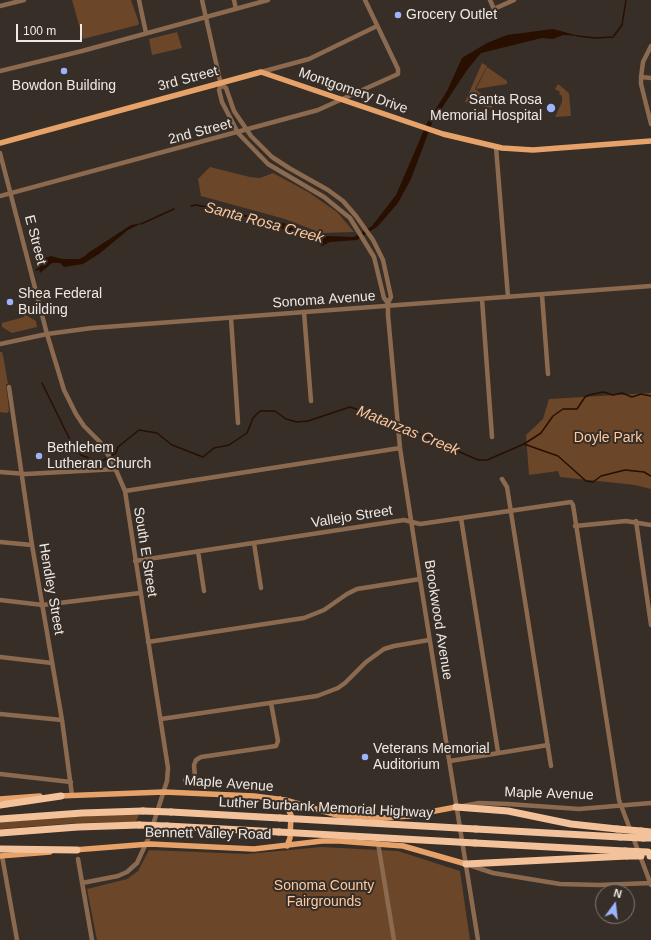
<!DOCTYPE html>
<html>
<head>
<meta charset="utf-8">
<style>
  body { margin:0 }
  #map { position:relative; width:651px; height:940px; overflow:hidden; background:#372e27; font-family:Helvetica,sans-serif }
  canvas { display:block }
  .north { position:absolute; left:595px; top:884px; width:40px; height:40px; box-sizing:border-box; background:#372e27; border:1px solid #817973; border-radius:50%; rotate:15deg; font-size:11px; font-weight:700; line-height:16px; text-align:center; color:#efe9e5 }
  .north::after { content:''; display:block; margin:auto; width:14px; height:18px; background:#9bb4fd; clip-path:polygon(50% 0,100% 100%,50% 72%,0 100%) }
  .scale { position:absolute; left:16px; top:24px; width:66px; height:18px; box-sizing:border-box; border:2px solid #efe9e5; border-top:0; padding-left:5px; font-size:12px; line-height:14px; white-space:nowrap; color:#efe9e5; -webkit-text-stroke:3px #372e27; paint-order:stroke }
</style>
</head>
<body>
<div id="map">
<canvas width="651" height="940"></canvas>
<div class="north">N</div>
<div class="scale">100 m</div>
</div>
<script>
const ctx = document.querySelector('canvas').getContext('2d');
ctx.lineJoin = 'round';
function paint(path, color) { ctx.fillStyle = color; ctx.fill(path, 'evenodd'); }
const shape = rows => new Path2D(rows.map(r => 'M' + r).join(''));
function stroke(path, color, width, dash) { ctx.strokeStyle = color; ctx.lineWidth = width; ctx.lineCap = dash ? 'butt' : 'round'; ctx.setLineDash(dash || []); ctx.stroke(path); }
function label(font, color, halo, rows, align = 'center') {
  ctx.font = font + ' Helvetica,sans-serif'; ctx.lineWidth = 4; ctx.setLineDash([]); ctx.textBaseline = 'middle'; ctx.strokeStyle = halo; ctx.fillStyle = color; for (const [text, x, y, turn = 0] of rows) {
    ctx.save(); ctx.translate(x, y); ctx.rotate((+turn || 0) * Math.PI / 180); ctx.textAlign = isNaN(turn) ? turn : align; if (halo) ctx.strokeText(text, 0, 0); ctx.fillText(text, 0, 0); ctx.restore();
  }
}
paint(shape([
  [72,0,131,0,139,23,138,25,83,39],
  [177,32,182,48,152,55,149,39],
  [482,63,487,66,475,89,493,103,492,108,465,102],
  [487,67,507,81,507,84,476,89],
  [558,84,569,93,571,116,555,117,562,102,562,96,559,94,560,92,555,89],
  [210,167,250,177,260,178,273,173,308,192,337,212,354,232,321,233,285,219,201,196,198,179],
  [24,314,36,321,37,327,12,333,2,327,2,323,24,317],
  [0,352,2,352,3,355,8,384,6,384,9,411,7,413,0,412],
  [651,393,651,489,635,485,560,477,558,471,529,475,526,435,543,419,549,399],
  [103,815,139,815,136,822,78,823,0,829,0,822],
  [321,847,398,851,460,871,470,940,97,940,87,889,127,879,138,871,149,850,247,854]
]), '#6b4628');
paint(shape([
  [553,29,579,36,563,35,553,39,542,38,481,53,467,70,432,123,411,179,398,203,378,226,357,240,330,242,322,246,308,237,225,211,273,220,327,236,354,237,372,226,396,195,427,123,447,91,462,58,487,43,507,35],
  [142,223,128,230,99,254,83,264,64,267,60,263,52,263,40,273,38,262,39,260,51,256,62,259,79,259,85,256,88,253,131,225]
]), '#280f00');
stroke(shape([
  [577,36,595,38,613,37,622,25,626,0],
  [191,206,196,205,227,211],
  [141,224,174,209],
  [36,270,40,268],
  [42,383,74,448,81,455,93,460,102,461,116,453,118,447,139,430,157,433,172,445,203,457,214,448,229,445,247,433,253,418,260,411,275,411,286,419,297,422,308,421,350,407,383,418,478,460,487,460,524,444,558,456,586,481,593,482,601,476,625,470,644,472,651,476],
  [524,444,541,433,553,416,563,409,577,409,585,397,589,395,603,392,613,395,622,393,632,397,641,394,651,396]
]), '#280f00', 1.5);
stroke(shape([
  [139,0,146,33],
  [202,0,221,85,219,90,222,102,238,133,268,164,324,197,350,218,374,257,384,298,388,303],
  [234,0,236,9],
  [490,0,494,9,514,0],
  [0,6,24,0],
  [651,46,643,62,641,77,641,84,651,124],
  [0,71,82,51,268,0],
  [261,72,309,59,377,26],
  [641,77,651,78],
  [221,85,226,88,234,111,251,136,272,157,289,168,328,190,343,201,356,216,373,240,383,260,391,297,388,303,388,315,400,448,420,579,478,940],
  [496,147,508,297],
  [0,153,47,334,64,390,76,414,84,426,100,442,112,461,125,491,168,768,167,781,149,837,137,863,127,872,118,876,82,883],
  [0,196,318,110,398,74,398,69,365,0],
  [542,295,548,374],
  [482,299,492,437],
  [304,312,311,401],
  [231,318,238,423],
  [0,344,47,334,92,328,651,286],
  [9,387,32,545,62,720,72,795],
  [0,472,26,474,117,469],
  [502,479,507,487,551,766],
  [125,491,400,448],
  [461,518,498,752],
  [636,521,651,625],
  [575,526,626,521,651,525],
  [0,542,32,545],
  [254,543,261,588],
  [198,551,204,591],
  [135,561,404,520,420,524,571,502,573,505,619,800,651,885],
  [0,600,43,605,140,593],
  [148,642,304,618,324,610,347,594,357,589,420,579],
  [0,657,52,663],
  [0,714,62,720],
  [161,719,317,696,338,688,345,683,366,662,384,649,394,646,429,640],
  [450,761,548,745],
  [0,774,71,782],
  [185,780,192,782,195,777,194,765,196,760,201,757,276,746,278,741,271,703],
  [463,806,479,803,508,804,579,809,651,803],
  [378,843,394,940],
  [2,856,17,940],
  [78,859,92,940],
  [469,865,493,873,560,884,599,885,651,883]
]), '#8c6a50', 4.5);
stroke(shape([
  [0,143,261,72,443,134,502,148,533,150,651,141],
  [58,796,164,792,254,796,285,800,337,815,382,818,409,816,456,807],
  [0,799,40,796],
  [280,799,287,807,291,815,290,838,287,846],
  [74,850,150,844,254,849,322,841,339,841,403,846,466,864],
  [0,856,50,852]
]), '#e7a26a', 5.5);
stroke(shape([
  [0,805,61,796],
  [456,807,508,811,571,824,617,829],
  [171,812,280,818],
  [0,819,82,813,143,811],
  [167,826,279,832],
  [476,829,620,837],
  [641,831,651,832],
  [0,833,78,827,139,825],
  [643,838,651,838],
  [475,843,625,851],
  [0,849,77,850],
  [650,856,651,856],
  [466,864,627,856]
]), '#f3c29b', 7);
stroke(shape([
  [143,811,171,812],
  [280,818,476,829],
  [139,825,167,826],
  [617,829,641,831],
  [279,832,475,843],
  [620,837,643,838],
  [625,851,648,852],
  [627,856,641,856]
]), '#f3c29b', 7);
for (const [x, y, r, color] of [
  [398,15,4,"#9bb4fd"],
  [64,71,4,"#9bb4fd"],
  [551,108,5,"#9bb4fd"],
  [10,302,4,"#9bb4fd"],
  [39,456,4,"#9bb4fd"],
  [365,757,4,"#9bb4fd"]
]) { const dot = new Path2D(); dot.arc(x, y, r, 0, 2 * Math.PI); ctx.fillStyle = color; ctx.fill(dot); stroke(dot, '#372e27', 1.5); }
label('14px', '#efe9e5', '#372e27', [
  ["Grocery Outlet",406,15],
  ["Bowdon Building",64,86,"center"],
  ["Santa Rosa",542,100,"right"],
  ["Memorial Hospital",542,116,"right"],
  ["Shea Federal",18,294],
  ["Building",18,310],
  ["Bethlehem",47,448],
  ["Lutheran Church",47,464],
  ["Veterans Memorial",373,749],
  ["Auditorium",373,765]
], 'left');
label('14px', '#efe9e5', '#372e27', [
  ["3rd Street",188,79,-15],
  ["Montgomery Drive",353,91,19],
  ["2nd Street",200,132,-15],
  ["E Street",35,240,75],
  ["Sonoma Avenue",324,300,-4],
  ["Vallejo Street",352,517,-9],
  ["South E Street",145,552,81],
  ["Hendley Street",51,589,80],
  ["Brookwood Avenue",438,620,81],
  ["Maple Avenue",229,784,4],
  ["Maple Avenue",549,794,2],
  ["Luther Burbank Memorial Highway",326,808,3],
  ["Bennett Valley Road",208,834,1]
]);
label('14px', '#fdcaa2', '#372e27', [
  ["Doyle Park",608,438],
  ["Sonoma County",324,886],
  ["Fairgrounds",324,902]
]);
label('italic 15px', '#fbc8a0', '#372e27', [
  ["Santa Rosa Creek",264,223,15],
  ["Matanzas Creek",408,431,22]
]);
</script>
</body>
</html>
